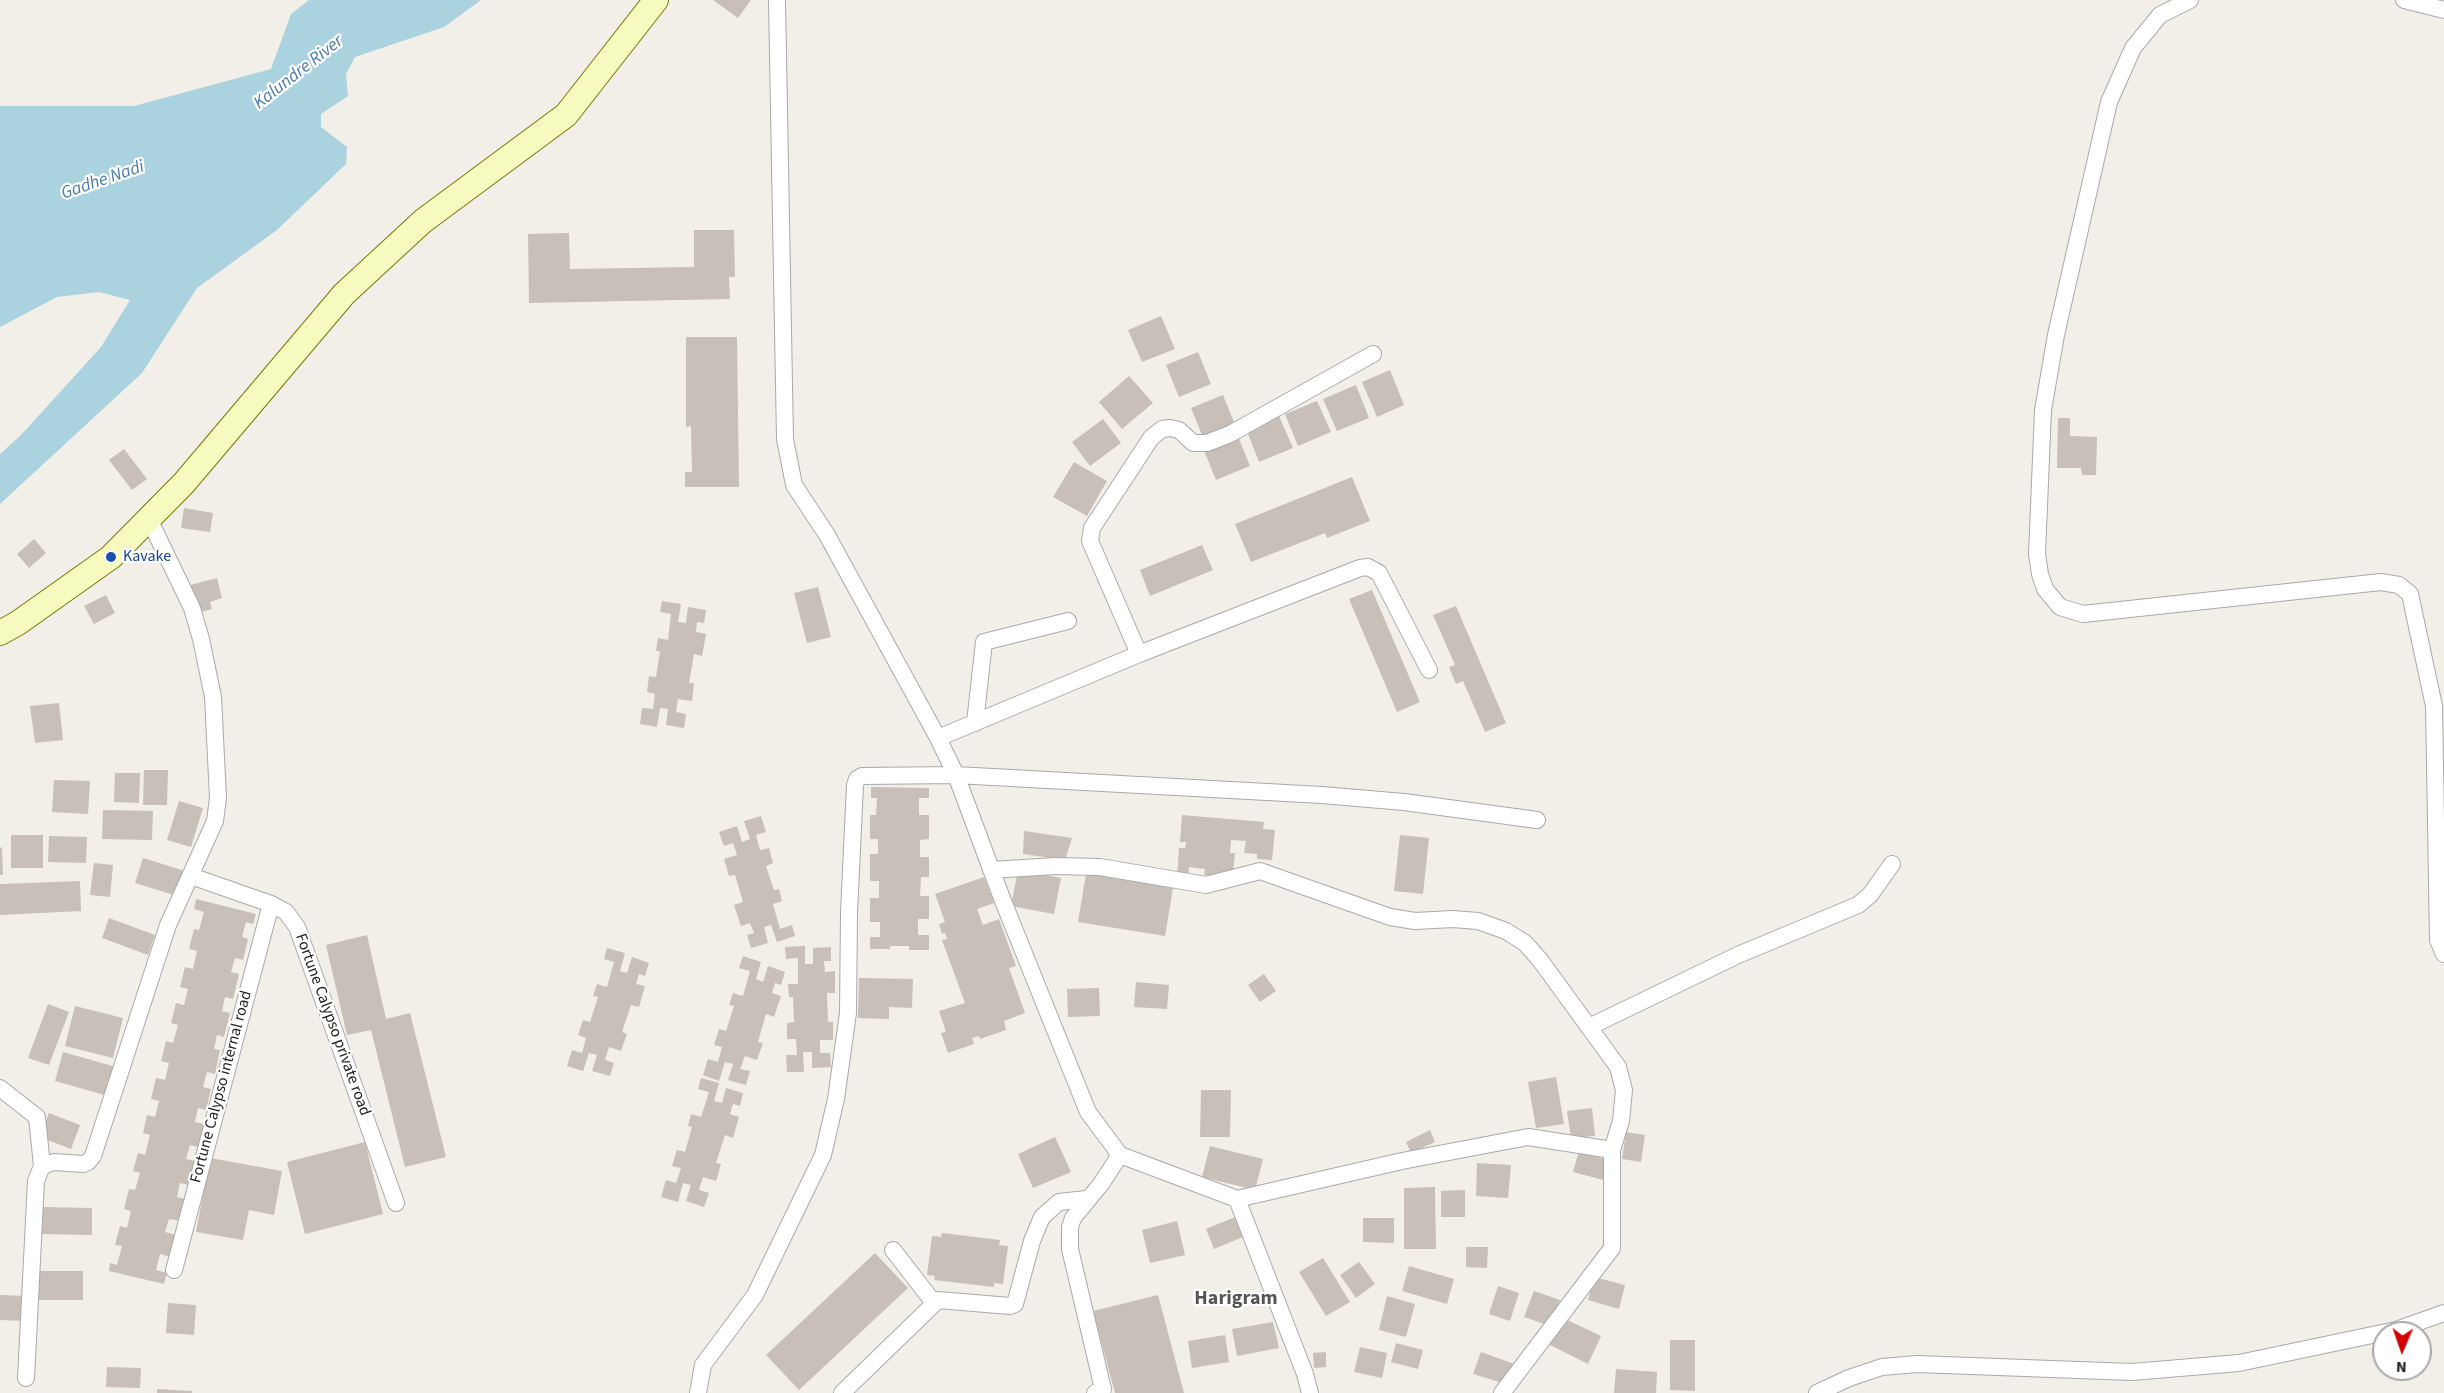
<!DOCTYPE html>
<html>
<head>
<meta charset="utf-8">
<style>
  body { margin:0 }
  #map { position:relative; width:2444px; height:1393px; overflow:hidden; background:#f2efe9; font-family:"Source Sans 3",sans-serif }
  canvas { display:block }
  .north { position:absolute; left:2372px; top:1321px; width:60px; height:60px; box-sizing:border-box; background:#fff; border:2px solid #a7a7a7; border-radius:50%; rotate:182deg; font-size:16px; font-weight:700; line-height:24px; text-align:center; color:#222 }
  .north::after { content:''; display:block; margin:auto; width:21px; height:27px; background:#d40000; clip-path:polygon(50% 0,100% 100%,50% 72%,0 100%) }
</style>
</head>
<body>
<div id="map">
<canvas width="2444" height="1393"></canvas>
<div class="north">N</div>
</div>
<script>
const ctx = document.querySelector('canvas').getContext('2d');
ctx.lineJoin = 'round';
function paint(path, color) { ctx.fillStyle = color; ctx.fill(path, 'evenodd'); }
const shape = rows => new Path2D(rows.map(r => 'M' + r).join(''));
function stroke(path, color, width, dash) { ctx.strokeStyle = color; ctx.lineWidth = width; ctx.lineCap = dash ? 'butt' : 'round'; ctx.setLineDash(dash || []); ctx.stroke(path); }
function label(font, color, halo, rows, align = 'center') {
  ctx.font = font + ' "Source Sans 3",sans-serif'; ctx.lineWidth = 4.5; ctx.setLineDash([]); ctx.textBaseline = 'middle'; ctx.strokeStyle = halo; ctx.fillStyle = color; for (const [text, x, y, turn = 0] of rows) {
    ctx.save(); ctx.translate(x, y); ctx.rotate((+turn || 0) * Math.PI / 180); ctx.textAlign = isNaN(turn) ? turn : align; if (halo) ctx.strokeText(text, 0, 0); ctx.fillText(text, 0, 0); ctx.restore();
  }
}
paint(shape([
  [309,0,481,0,444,27,355,57,346,74,348,96,321,114,321,127,347,147,346,164,277,230,197,288,142,373,0,504,0,454,21,435,101,347,130,300,99,292,57,297,0,327,0,106,134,106,271,69,291,14]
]), '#aad3df');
paint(shape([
  [713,0,751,0,738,18],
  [694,230,734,230,735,277,729,277,730,299,529,303,528,234,569,233,570,269,694,267],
  [1161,316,1175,349,1142,362,1128,330],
  [686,337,737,337,739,487,685,487,685,472,692,472,691,426,686,427],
  [1198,352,1211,384,1179,397,1166,365],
  [1390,370,1404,405,1377,417,1362,382],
  [1129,376,1153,403,1122,429,1099,402],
  [1356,385,1369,418,1337,431,1323,399],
  [1223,395,1236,427,1204,440,1191,408],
  [1317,401,1331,432,1298,446,1285,414],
  [1279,416,1293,448,1259,462,1246,429],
  [2058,418,2070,418,2070,436,2097,437,2096,475,2082,475,2081,468,2057,468],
  [1103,419,1121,443,1090,466,1072,442],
  [1237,434,1250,466,1216,480,1203,448],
  [124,449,147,479,132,490,109,460],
  [1074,462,1107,481,1087,516,1053,497],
  [1352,477,1370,521,1327,538,1325,533,1251,562,1235,524],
  [184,508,213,513,210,532,181,528],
  [34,539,46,553,29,568,17,554],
  [1202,545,1213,570,1150,596,1140,570],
  [217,578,222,598,210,602,212,609,197,613,190,585],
  [818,587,831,637,807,643,794,593],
  [1372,590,1420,702,1397,712,1349,599],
  [106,595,115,613,94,624,84,606],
  [662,601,681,604,678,622,686,623,688,607,706,610,704,623,697,622,696,632,706,634,702,656,694,654,689,683,694,683,692,701,678,699,676,712,686,714,684,728,666,725,668,709,660,708,657,727,640,724,642,708,653,709,655,694,647,692,649,676,656,677,660,651,656,651,658,638,668,640,671,614,660,612],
  [1456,606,1506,723,1485,732,1463,681,1456,684,1449,667,1455,665,1433,615],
  [59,703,63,740,35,743,30,706],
  [144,770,168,770,167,805,143,805],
  [115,773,140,773,139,803,114,802],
  [54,780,90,781,88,814,52,812],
  [871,787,929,788,929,798,919,798,919,815,929,815,929,839,920,840,920,857,929,857,929,877,921,877,920,896,929,896,929,919,918,919,918,935,929,935,929,950,909,950,909,946,890,946,890,949,870,949,870,937,880,937,880,922,870,922,870,898,879,898,879,881,870,881,870,854,878,854,878,839,870,839,870,815,876,815,877,798,871,798],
  [179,801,203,808,191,847,167,840],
  [103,810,153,811,152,840,102,839],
  [1182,815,1264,822,1263,829,1275,830,1272,860,1257,859,1257,854,1244,853,1246,841,1231,840,1230,853,1235,853,1233,873,1215,876,1204,875,1205,869,1189,867,1188,878,1177,877,1179,848,1185,848,1186,842,1180,842],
  [761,816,766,832,756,835,760,850,769,848,773,863,766,866,774,890,779,889,782,901,773,904,780,929,792,925,795,936,777,942,771,925,764,927,768,943,751,948,747,935,754,933,750,923,741,926,734,905,743,902,735,875,729,876,724,859,737,855,733,843,724,846,719,832,737,826,742,842,750,839,744,821],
  [1024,831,1072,838,1065,860,1023,854],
  [11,835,43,835,43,868,11,868],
  [1400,835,1429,838,1423,894,1394,891],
  [49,836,87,837,86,863,48,862],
  [2,847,3,875,0,875,0,848],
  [143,858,185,871,177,896,135,883],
  [94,863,113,865,110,897,90,895],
  [1087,868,1174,882,1165,936,1078,922],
  [1018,870,1061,878,1054,914,1011,906],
  [984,877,994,903,977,909,983,925,999,919,1016,966,1009,968,1025,1013,1004,1021,1006,1030,980,1039,979,1036,972,1038,974,1044,948,1053,941,1033,946,1032,939,1011,965,1003,942,940,947,939,945,933,942,934,939,924,945,922,935,894],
  [80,881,81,911,0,915,0,884],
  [196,899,256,914,253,924,246,922,242,937,248,939,243,960,235,958,231,972,239,974,233,999,225,997,222,1011,230,1013,224,1037,217,1035,214,1049,220,1050,215,1074,207,1072,203,1087,211,1089,206,1110,198,1108,195,1122,204,1124,198,1147,190,1145,186,1159,195,1161,189,1185,180,1183,177,1197,185,1199,180,1221,169,1219,165,1232,176,1235,171,1257,160,1254,156,1270,167,1273,164,1284,109,1271,110,1263,117,1265,122,1246,115,1245,120,1226,127,1228,131,1211,124,1209,129,1189,135,1190,140,1173,133,1171,138,1153,145,1155,150,1135,143,1133,147,1115,155,1117,159,1101,151,1099,156,1078,165,1080,169,1063,161,1061,166,1041,173,1043,178,1025,171,1023,176,1003,184,1005,188,989,180,987,185,967,193,969,197,951,189,949,194,929,199,930,204,912,194,909],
  [109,918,155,935,148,955,102,938],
  [367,935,386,1019,410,1013,446,1157,405,1167,371,1030,347,1035,326,945],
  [805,946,805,964,813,964,813,948,831,947,831,961,824,961,825,972,835,971,835,993,827,993,828,1022,833,1022,833,1040,820,1040,820,1053,830,1053,831,1067,812,1068,812,1052,803,1052,804,1072,787,1072,786,1055,797,1055,796,1039,787,1039,787,1023,794,1022,793,997,789,997,788,984,798,984,798,958,786,959,785,947],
  [607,948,625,953,620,971,627,973,632,957,649,963,645,976,639,974,636,984,645,986,639,1007,631,1005,622,1032,627,1034,621,1051,609,1047,605,1060,614,1063,610,1076,592,1071,597,1055,589,1053,583,1071,567,1066,572,1050,582,1053,586,1038,578,1035,583,1020,590,1022,598,997,593,996,597,984,607,987,614,962,604,959],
  [743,956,761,962,756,979,763,982,768,966,785,972,781,985,775,983,772,993,781,996,774,1017,766,1014,758,1042,763,1043,757,1060,745,1056,740,1069,750,1071,746,1085,728,1080,733,1064,725,1062,719,1081,703,1075,708,1059,718,1062,722,1047,714,1045,719,1029,726,1031,734,1006,729,1005,733,993,743,996,750,971,739,968],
  [1264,974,1276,991,1260,1002,1248,985],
  [859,978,913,979,912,1008,889,1007,889,1019,858,1018],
  [1136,982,1169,985,1167,1009,1134,1007],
  [1099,988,1100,1016,1068,1017,1067,989],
  [48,1004,69,1012,49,1065,28,1058],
  [75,1006,123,1018,113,1058,65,1046],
  [63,1052,116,1067,108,1096,55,1081],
  [1556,1077,1564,1124,1536,1128,1528,1082],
  [701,1078,719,1083,714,1101,722,1103,726,1088,743,1093,740,1106,733,1104,730,1114,739,1117,733,1138,725,1135,716,1163,721,1164,716,1181,703,1177,699,1190,709,1193,704,1207,686,1201,691,1185,683,1183,678,1202,661,1197,666,1180,676,1183,681,1168,672,1166,677,1150,685,1152,692,1127,688,1126,691,1114,701,1117,709,1092,698,1089],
  [1201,1090,1231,1090,1230,1137,1200,1137],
  [1592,1108,1595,1136,1571,1138,1567,1111],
  [49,1113,80,1125,71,1149,40,1137],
  [1430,1130,1435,1142,1411,1153,1406,1142],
  [1626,1132,1645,1135,1641,1162,1622,1159],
  [1055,1137,1071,1172,1033,1188,1018,1154],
  [365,1142,383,1214,305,1234,287,1162],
  [1210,1146,1263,1159,1255,1190,1202,1177],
  [1579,1151,1610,1161,1607,1181,1573,1172],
  [210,1158,282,1171,274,1215,249,1210,243,1240,196,1232],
  [1477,1163,1511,1165,1508,1198,1476,1196],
  [1435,1187,1436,1249,1404,1249,1404,1188],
  [1465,1190,1465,1217,1441,1217,1441,1191],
  [41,1207,92,1208,92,1235,40,1234],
  [1235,1217,1243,1237,1214,1249,1206,1229],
  [1363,1218,1394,1218,1394,1243,1363,1242],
  [1177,1221,1185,1255,1150,1263,1142,1230],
  [942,1233,1000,1240,999,1245,1008,1246,1003,1284,994,1283,994,1287,934,1280,935,1276,927,1275,932,1236,941,1237],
  [1466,1247,1488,1247,1487,1268,1466,1267],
  [875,1253,908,1288,799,1390,766,1355],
  [1323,1258,1350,1302,1326,1316,1299,1272],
  [1359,1262,1375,1284,1356,1298,1340,1275],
  [1409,1266,1454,1279,1447,1304,1402,1291],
  [36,1271,83,1271,83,1300,36,1300],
  [1594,1277,1625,1285,1619,1309,1588,1300],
  [1498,1286,1519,1293,1510,1321,1489,1314],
  [1534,1291,1560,1300,1550,1326,1524,1317],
  [0,1295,28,1296,26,1321,0,1320],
  [1158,1295,1184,1393,1115,1393,1093,1311],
  [1387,1296,1415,1304,1406,1337,1379,1330],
  [168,1303,196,1305,194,1335,166,1333],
  [1563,1318,1601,1336,1588,1364,1550,1345],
  [1273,1322,1279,1348,1237,1356,1232,1329],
  [1225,1335,1229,1362,1192,1368,1188,1341],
  [1670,1340,1695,1340,1695,1391,1670,1390],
  [1396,1343,1423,1350,1418,1369,1391,1362],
  [1360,1347,1387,1353,1382,1378,1354,1372],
  [1326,1352,1326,1367,1314,1368,1313,1353],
  [1481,1352,1517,1365,1503,1383,1473,1374],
  [107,1367,141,1368,140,1388,106,1387],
  [1616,1369,1657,1372,1656,1393,1614,1393],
  [157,1389,192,1391,192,1393,157,1393]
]), '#c7bfb8');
const street = shape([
  [777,0,785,439,794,485,827,535,938,738,956,775,1003,901,1088,1112,1120,1155,1237,1199,1402,1161,1528,1137,1612,1150],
  [2190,0,2160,15,2133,48,2109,102,2056,335,2043,410,2037,554,2040,574,2045,589,2060,607,2083,614,2381,582,2399,585,2410,594,2434,706,2438,940,2444,954],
  [2404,0,2444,10],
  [1139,654,1090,541,1092,528,1151,438,1162,429,1170,428,1179,430,1193,443,1207,443,1230,434,1373,354],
  [975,723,984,642,1068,621],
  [938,738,1139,654,1360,568,1368,567,1379,573,1429,670],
  [991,870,1055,866,1100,867,1206,885,1260,871,1390,917,1415,921,1453,919,1478,921,1506,931,1525,943,1540,960,1618,1067,1624,1090,1621,1121,1612,1150,1612,1248,1502,1393],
  [191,876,271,904,286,912,297,927,396,1203],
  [1589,1027,1738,955,1858,905,1870,895,1892,864],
  [0,1088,37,1117,42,1166],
  [1237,1199,1305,1374,1310,1393],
  [893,1250,934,1303],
  [174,1270,271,904],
  [26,1378,36,1181,42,1166,54,1162,83,1164,88,1162,93,1156,168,925,215,821,218,798,213,697,201,639,192,608,149,519],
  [698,1393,703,1365,755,1295,823,1155,836,1099,848,1013,849,913,855,785,857,779,862,776,956,775,1322,795,1404,802,1537,820],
  [842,1393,938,1300,1010,1306,1015,1304,1032,1241,1042,1217,1059,1202,1086,1199],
  [1095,1393,1103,1389,1070,1249,1070,1227,1073,1218,1101,1184,1120,1155],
  [1817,1393,1849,1378,1882,1367,1917,1364,2132,1372,2239,1363,2396,1330,2444,1313]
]);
const secondary = shape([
  [0,633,18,623,111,557,184,483,344,294,423,221,566,115,656,0]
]);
stroke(street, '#a9a9a9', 18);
stroke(secondary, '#707d05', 26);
stroke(street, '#fff', 16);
stroke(secondary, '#f7fabf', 24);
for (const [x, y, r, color] of [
  [111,557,6,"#1a4fb4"]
]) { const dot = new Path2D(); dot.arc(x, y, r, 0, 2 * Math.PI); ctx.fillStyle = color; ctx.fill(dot); stroke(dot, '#fff', 2); }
label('16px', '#164399', '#fff', [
  ["Kavake",123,557]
], 'left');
label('16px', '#222', '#fff', [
  ["Fortune Calypso private road",332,1025,70],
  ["Fortune Calypso internal road",222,1087,-75]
]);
label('italic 18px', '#4a7aab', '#fff', [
  ["Kalundre River",299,73,-38],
  ["Gadhe Nadi",103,181,-19]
]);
label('bold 20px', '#555', '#fff', [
  ["Harigram",1236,1300]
]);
</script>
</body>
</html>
